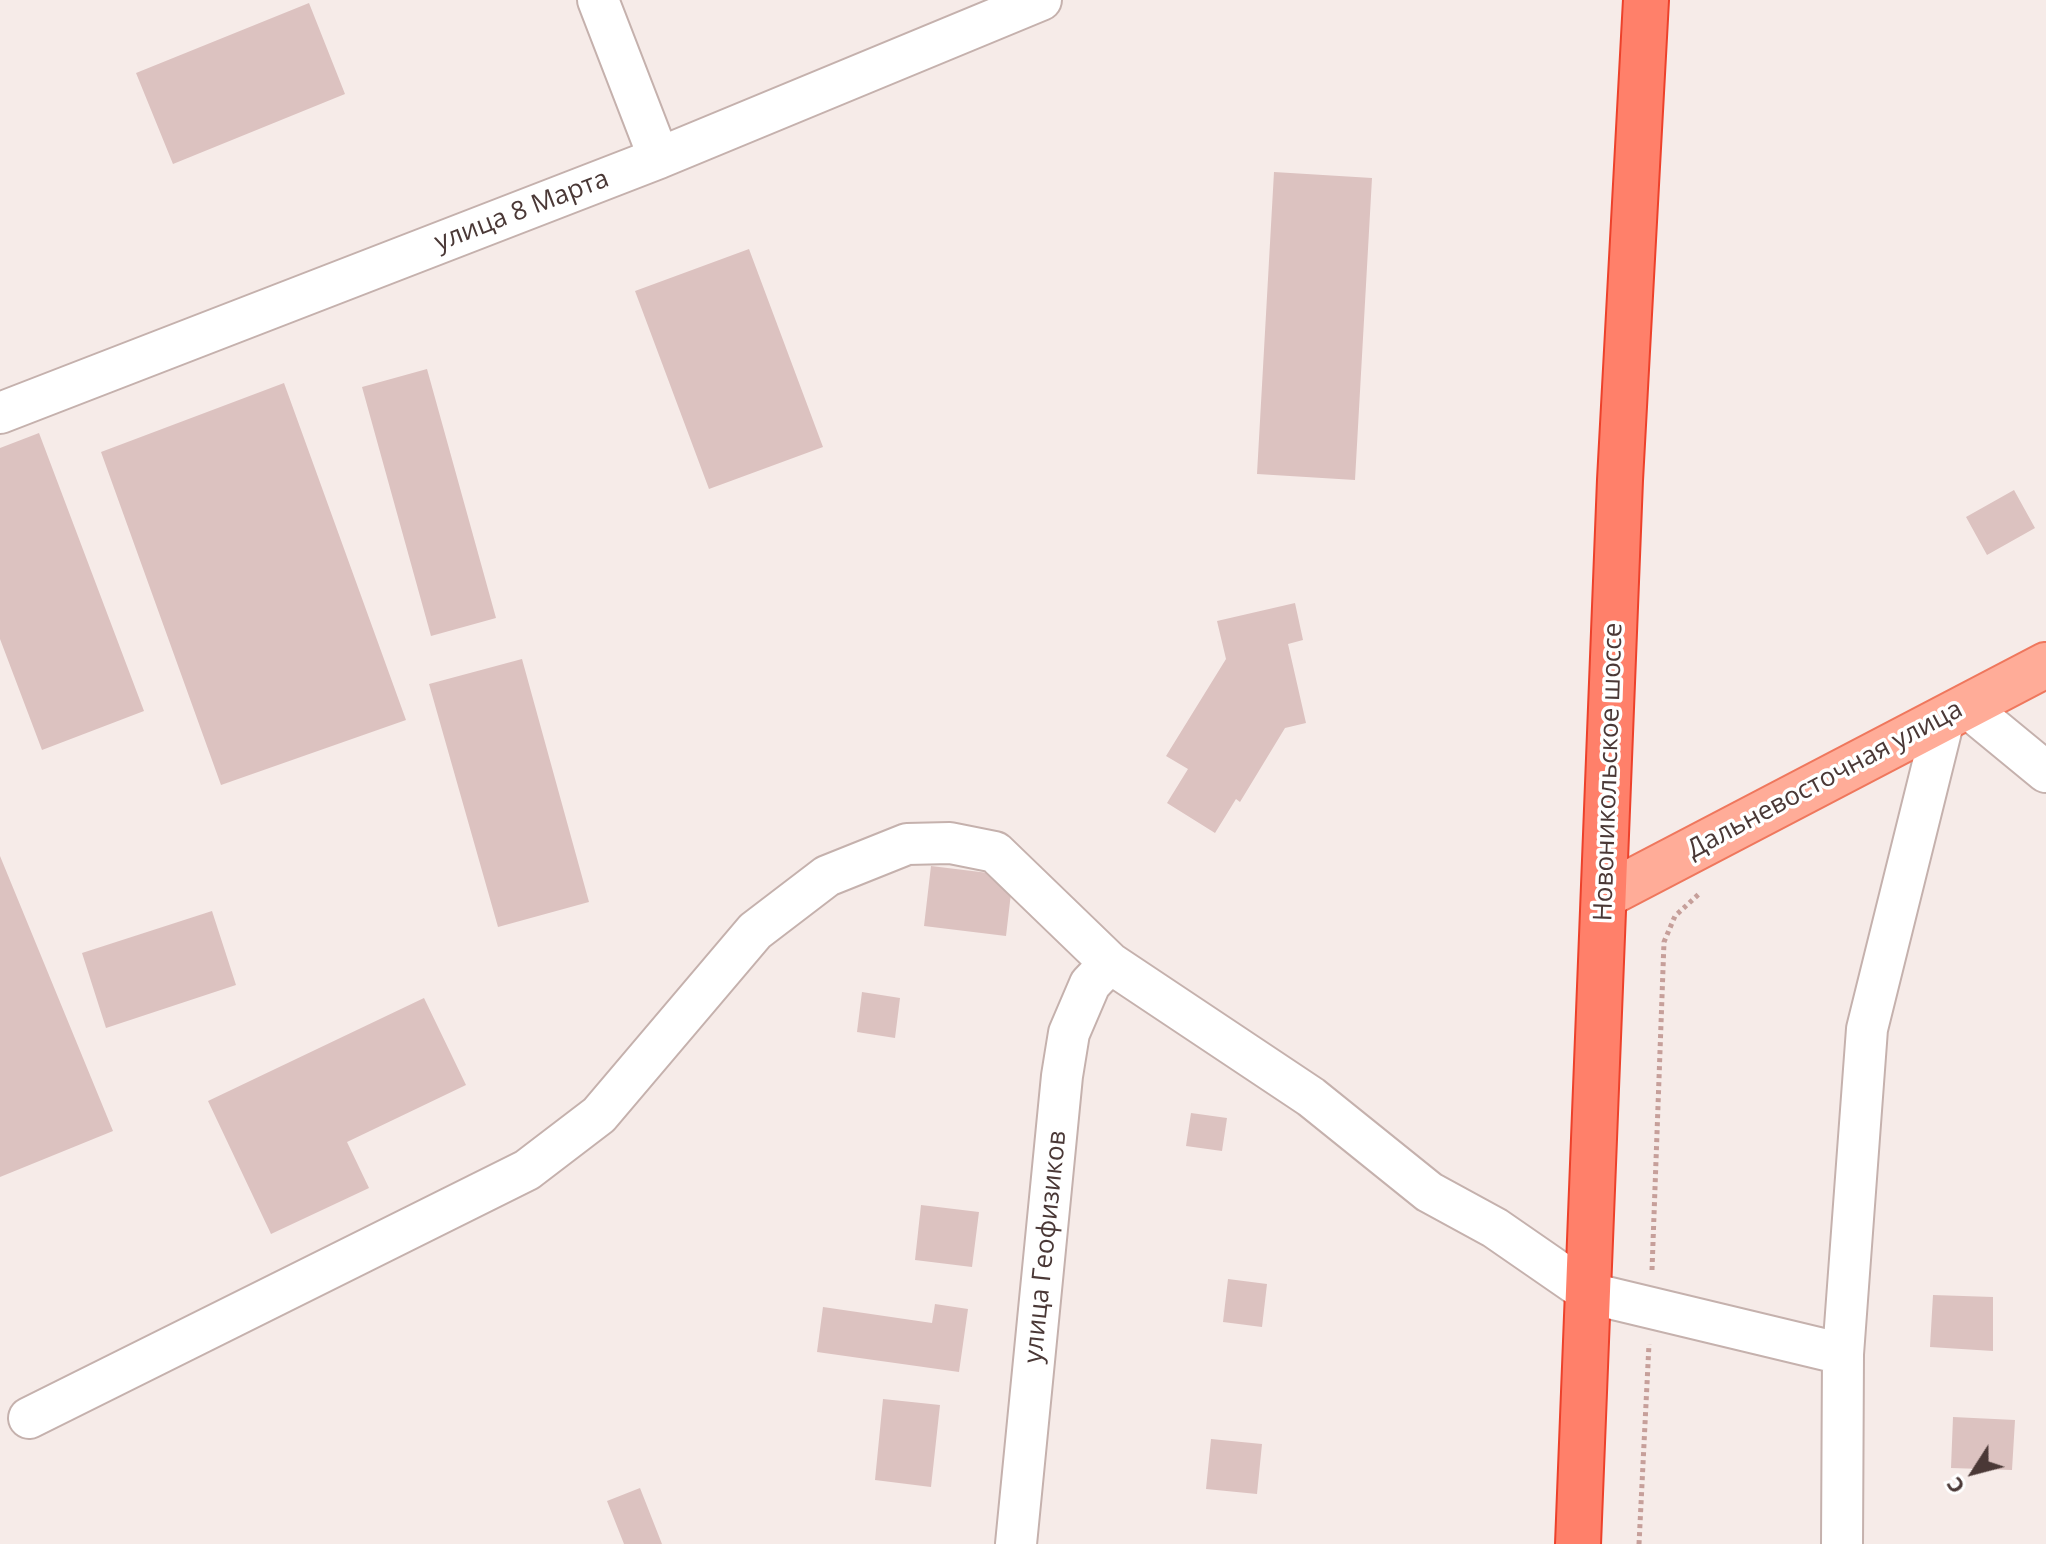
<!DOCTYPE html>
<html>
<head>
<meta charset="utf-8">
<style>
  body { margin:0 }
  #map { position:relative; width:2046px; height:1544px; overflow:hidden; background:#f6ebe8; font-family:"Open Sans",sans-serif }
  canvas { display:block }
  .north { position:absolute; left:1934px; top:1432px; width:80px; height:80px; -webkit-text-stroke:6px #fff; paint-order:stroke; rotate:234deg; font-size:22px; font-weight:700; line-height:32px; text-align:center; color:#4a3836 }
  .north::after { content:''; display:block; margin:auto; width:28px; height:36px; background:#4a3836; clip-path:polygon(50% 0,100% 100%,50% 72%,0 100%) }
</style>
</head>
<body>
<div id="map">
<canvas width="2046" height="1544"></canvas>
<div class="north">С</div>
</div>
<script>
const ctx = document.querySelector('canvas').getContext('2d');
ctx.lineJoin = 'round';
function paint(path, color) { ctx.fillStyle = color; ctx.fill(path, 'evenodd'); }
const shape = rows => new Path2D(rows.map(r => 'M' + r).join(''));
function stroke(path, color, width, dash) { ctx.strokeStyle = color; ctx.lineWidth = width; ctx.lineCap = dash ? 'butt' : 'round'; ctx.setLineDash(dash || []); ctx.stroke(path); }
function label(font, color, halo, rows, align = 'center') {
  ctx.font = font + ' "Open Sans",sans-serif'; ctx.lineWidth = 7; ctx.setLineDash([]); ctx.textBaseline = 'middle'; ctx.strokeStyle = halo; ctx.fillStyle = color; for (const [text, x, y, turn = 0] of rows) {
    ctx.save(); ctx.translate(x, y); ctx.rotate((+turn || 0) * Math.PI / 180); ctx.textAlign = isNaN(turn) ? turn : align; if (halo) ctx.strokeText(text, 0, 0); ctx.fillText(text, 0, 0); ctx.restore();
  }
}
paint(shape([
  [309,3,345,94,173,164,136,73],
  [1274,172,1372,178,1355,480,1257,474],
  [749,249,823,447,709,489,635,291],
  [427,369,496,618,431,636,362,387],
  [284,383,406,720,221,785,101,452],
  [39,433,144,711,42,750,0,639,0,448],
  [2014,490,2035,528,1987,555,1966,517],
  [1295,603,1303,640,1288,644,1306,723,1285,728,1240,802,1236,799,1215,833,1167,803,1188,769,1166,756,1226,659,1217,621],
  [522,659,589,902,498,927,429,684],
  [0,856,113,1131,0,1177],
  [931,866,1013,876,1006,936,924,926],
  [212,911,236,985,106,1028,82,953],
  [862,992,900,998,895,1038,857,1032],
  [424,998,466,1085,347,1142,369,1188,271,1234,208,1101],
  [1191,1113,1227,1118,1222,1151,1186,1146],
  [921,1205,979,1212,972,1267,915,1260],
  [1228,1279,1267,1284,1262,1327,1223,1322],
  [1933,1295,1993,1297,1993,1351,1930,1347],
  [935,1304,968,1309,959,1372,817,1352,823,1307,932,1323],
  [883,1399,940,1405,931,1487,875,1480],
  [1953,1417,2015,1420,2012,1470,1951,1468],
  [1211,1439,1262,1444,1257,1494,1206,1489],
  [640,1488,662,1544,624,1544,607,1501]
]), '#dcc2c0');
const minor = shape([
  [598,0,659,158],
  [0,413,659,158,1041,0],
  [1967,707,2046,772],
  [29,1418,527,1170,599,1115,755,931,827,876,907,844,950,843,995,852,1110,963,1311,1097,1429,1192,1495,1228,1589,1293,1843,1354],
  [1016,1544,1062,1076,1069,1033,1090,984,1110,963],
  [1842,1544,1843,1354,1867,1029,1944,719]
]);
const major = shape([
  [1604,896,2046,665]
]);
const highway = shape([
  [1578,1544,1620,480,1646,0]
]);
stroke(minor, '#c5b1ad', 44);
stroke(major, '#ef775d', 48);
stroke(highway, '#ed412b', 48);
stroke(shape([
  [1652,1270,1664,942,1675,916,1700,893],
  [1639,1544,1649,1344]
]), '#c69f9a', 5, [4, 4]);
stroke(minor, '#fff', 40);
stroke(major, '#ffac98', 44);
stroke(highway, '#ff806a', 44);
label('26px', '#4a3836', '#fff', [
  ["улица 8 Марта",522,211,-21],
  ["Новоникольское шоссе",1609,772,-88],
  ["Дальневосточная улица",1825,780,-28],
  ["улица Геофизиков",1046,1247,-84]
]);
</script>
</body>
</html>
